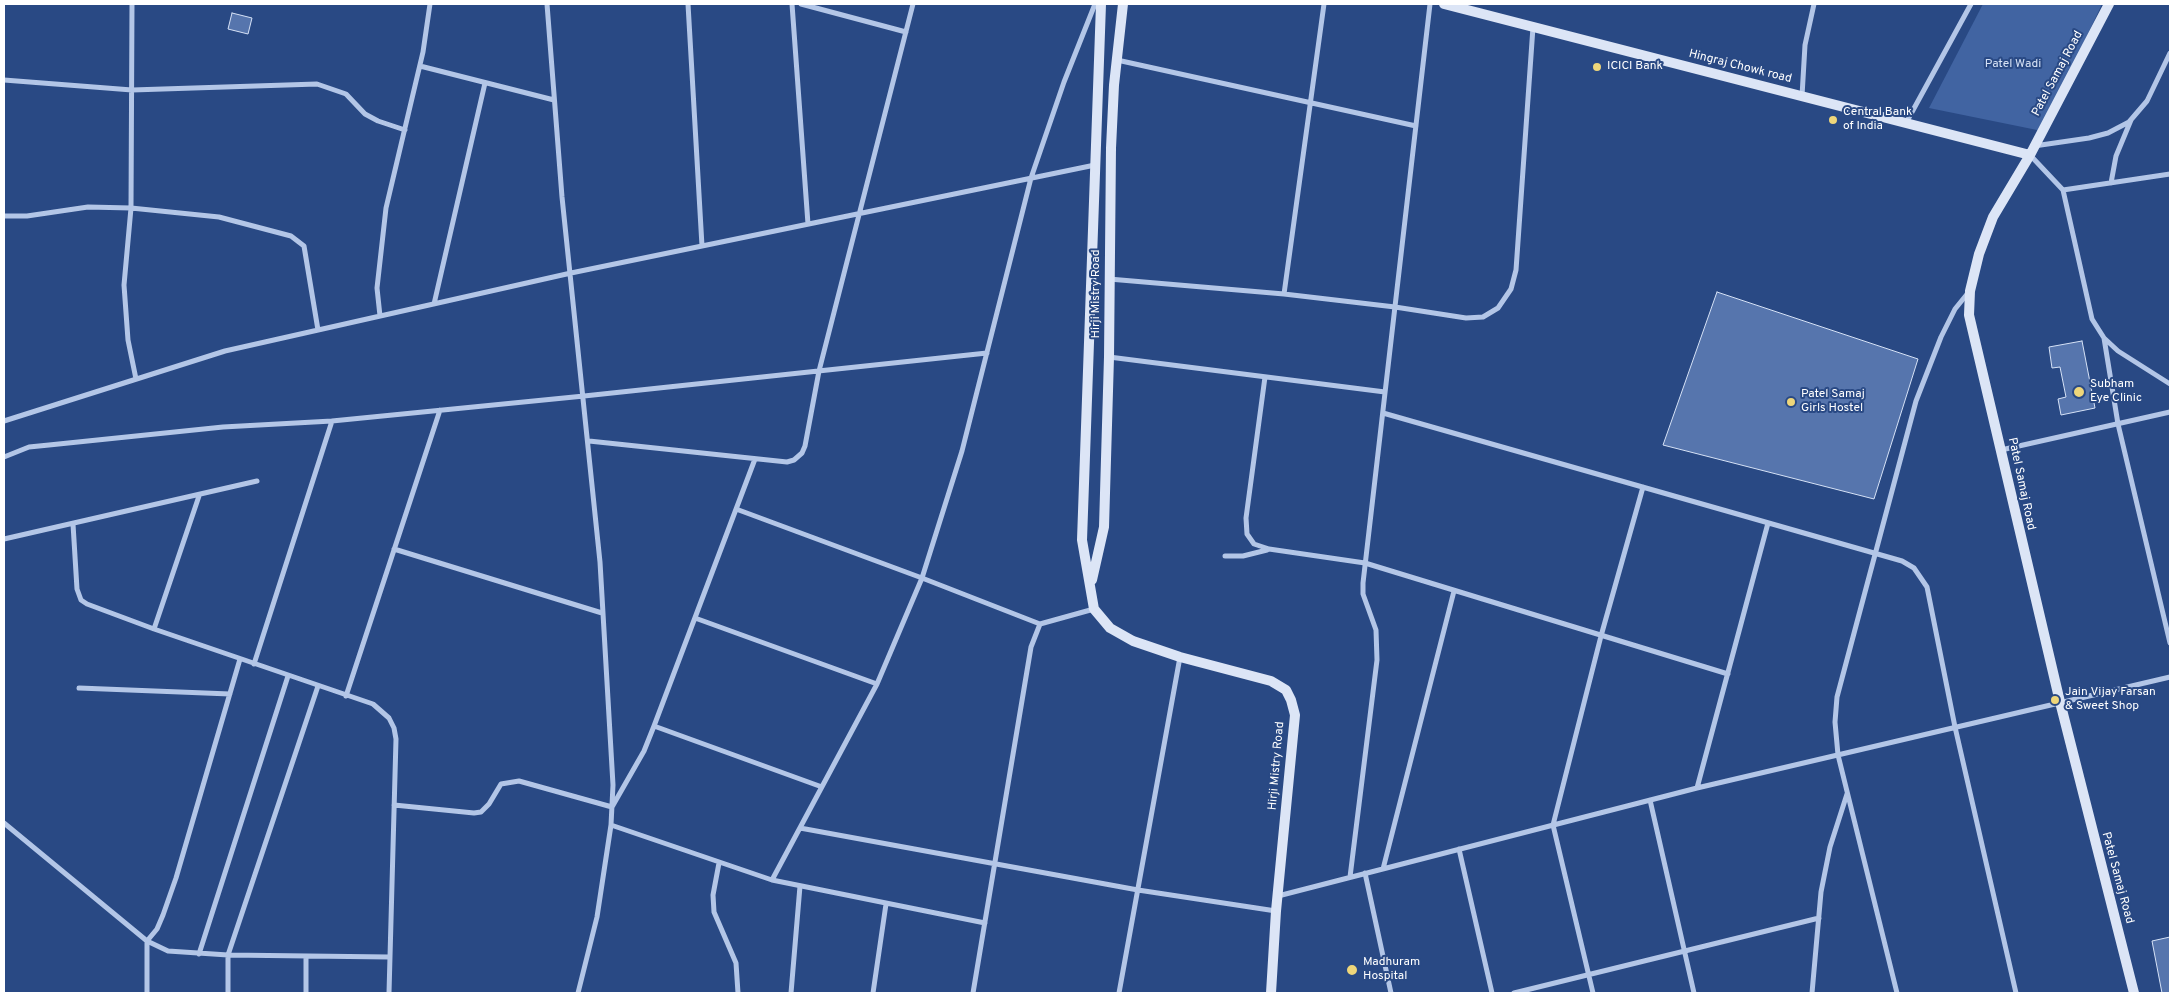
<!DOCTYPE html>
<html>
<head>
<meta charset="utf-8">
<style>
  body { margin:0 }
  #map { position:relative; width:2174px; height:997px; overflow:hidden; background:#294984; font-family:Overpass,sans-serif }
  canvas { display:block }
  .frame { position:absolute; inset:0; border:5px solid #fff; pointer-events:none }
</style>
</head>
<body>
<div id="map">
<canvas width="2174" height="997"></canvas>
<div class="frame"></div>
</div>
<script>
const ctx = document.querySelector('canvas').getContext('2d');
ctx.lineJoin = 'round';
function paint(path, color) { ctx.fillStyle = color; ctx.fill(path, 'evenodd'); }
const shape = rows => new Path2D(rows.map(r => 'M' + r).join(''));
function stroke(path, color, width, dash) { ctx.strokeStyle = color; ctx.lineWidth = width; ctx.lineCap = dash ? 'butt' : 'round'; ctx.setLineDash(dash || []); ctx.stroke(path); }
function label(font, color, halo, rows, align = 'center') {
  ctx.font = font + ' Overpass,sans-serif'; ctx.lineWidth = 4; ctx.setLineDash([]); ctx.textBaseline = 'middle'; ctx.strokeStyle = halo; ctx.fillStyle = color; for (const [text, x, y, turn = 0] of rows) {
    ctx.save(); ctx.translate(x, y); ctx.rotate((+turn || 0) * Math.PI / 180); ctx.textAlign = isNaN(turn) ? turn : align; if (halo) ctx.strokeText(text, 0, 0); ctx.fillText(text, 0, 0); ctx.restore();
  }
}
paint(shape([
  [1983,4,2102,4,2042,131,1929,108]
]), '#4164a2');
const building = shape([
  [232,13,252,18,248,34,228,29,232,13],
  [1717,292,1918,359,1874,499,1663,445,1717,292],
  [2082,341,2095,408,2061,415,2058,399,2066,397,2060,367,2052,368,2049,347,2082,341],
  [2170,937,2170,993,2162,993,2152,941,2170,937]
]);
paint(building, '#5675ad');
stroke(building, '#d6e2f6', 1);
stroke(shape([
  [132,4,131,208,124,285,128,340,136,379],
  [547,4,562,197,600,562,613,785,611,825,597,917,578,993],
  [688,4,702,246],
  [792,4,808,224],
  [801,4,906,32],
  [1117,60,1416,126],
  [420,66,554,100],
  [4,80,132,90,317,84,346,94,365,114,378,121,405,130],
  [1802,96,1805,45,1814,4],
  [1906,123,1971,4],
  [2034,146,2089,138,2108,133,2129,122,2147,101,2170,53],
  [2030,155,2063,190,2092,319,2104,338,2118,351,2170,384],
  [2111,183,2116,156,2131,120],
  [2063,190,2170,174],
  [4,216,27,216,88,207,131,208,219,217,291,236,304,246,318,330],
  [1109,279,1284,294,1395,307,1466,318,1483,317,1498,308,1511,289,1516,270,1533,27],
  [1284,294,1324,4],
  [434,304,485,83],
  [380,316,377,288,386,208,423,52,430,4],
  [2104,338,2118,424,2170,643],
  [1109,357,1385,392],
  [1265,377,1246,518,1247,534,1254,544,1269,549,1365,563,1728,674],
  [1383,413,1902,561,1914,568,1927,587,1955,727,2016,993],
  [4,421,225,351,571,273,1095,165],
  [589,441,787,462,794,460,802,453,805,446,819,371,913,4],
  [2001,450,2170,412],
  [4,457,29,447,49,445,223,427,332,421,584,396,987,353],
  [736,509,922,578,1040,624],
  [73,524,77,589,81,600,87,604,154,629,373,704,389,718,394,728,396,739,389,993],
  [4,539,257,481],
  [394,549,602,613],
  [1225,556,1243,556,1267,550],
  [695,618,877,684],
  [154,629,199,496],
  [254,664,332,421],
  [79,688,230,694],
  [346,696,440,410],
  [654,726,822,787],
  [1697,788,1768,523],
  [1650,800,1694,993],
  [394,805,474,813,481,812,489,804,501,784,519,781,612,807,644,751,654,726,755,459],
  [4,823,147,941,168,951,228,955,389,957],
  [611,825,772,880,985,923],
  [800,828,1138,890,1276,911],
  [1459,849,1492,993],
  [719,863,713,895,714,912,736,963,738,993],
  [1383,869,1454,591],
  [1365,873,1391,993],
  [1350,877,1377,660,1376,630,1363,594,1363,583,1430,4],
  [772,880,877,684,922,578,962,451,1031,178,1064,82,1095,4],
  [1278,896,1697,788,2170,677],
  [199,954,288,676],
  [147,993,147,941,157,929,163,915,176,878,240,659],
  [228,993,228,955,318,686],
  [306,993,306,956],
  [791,993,800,886],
  [873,993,886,904],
  [973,993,1031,647,1040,624,1094,609],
  [1119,993,1180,657],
  [1514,993,1819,918],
  [1593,993,1553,825,1601,636,1643,487],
  [1812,993,1821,892,1830,847,1847,794],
  [1897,993,1838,755,1835,722,1837,697,1916,401,1941,337,1955,309,1968,293]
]), '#b3c6e7', 5);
stroke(shape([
  [1101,4,1082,540,1094,609,1110,628,1133,641,1180,657,1271,681,1286,690,1291,700,1295,715,1276,911,1271,993],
  [1444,4,2030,155],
  [2109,4,2030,155,1993,217,1979,254,1970,291,1969,315,2060,702,2134,993],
  [1092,580,1104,527,1109,357,1111,148,1114,85,1123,4]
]), '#dce5f6', 10);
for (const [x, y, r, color] of [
  [1597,67,5,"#eed67a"],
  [1833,120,5,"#eed67a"],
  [2079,392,6,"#eed67a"],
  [1791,402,5,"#eed67a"],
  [2055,700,5,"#eed67a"],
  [1352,970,6,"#eed67a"]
]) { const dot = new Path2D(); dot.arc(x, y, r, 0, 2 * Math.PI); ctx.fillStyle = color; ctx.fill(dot); stroke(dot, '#294984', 2); }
label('12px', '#d6e2f6', '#294984', [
  ["Patel Wadi",2013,65]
]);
label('12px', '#fff', '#294984', [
  ["ICICI Bank",1607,67],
  ["Central Bank",1843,113],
  ["of India",1843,127],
  ["Subham",2090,385],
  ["Eye Clinic",2090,399],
  ["Patel Samaj",1801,395],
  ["Girls Hostel",1801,409],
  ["Jain Vijay Farsan",2065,693],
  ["& Sweet Shop",2065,707],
  ["Madhuram",1363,963],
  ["Hospital",1363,977]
], 'left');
label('12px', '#fff', '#294984', [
  ["Hingraj Chowk road",1740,67,14],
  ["Patel Samaj Road",2058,74,-62],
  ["Hirji Mistry Road",1097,294,-90],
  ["Patel Samaj Road",2021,484,78],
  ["Hirji Mistry Road",1277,766,-85],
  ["Patel Samaj Road",2117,878,75]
]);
</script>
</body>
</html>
